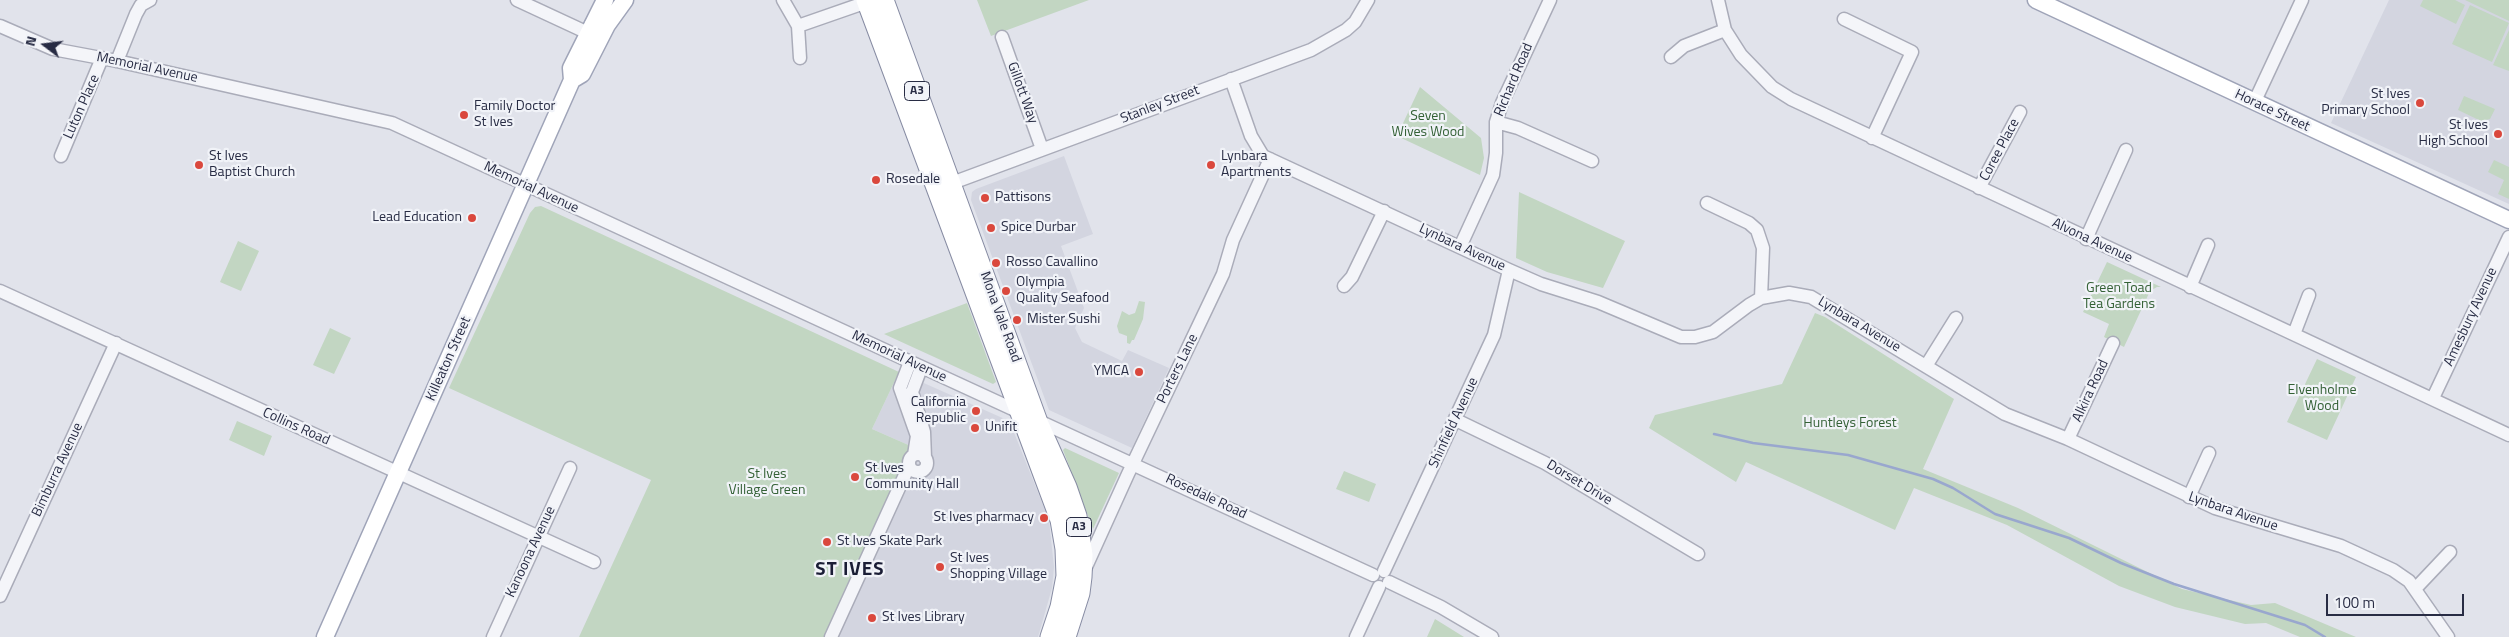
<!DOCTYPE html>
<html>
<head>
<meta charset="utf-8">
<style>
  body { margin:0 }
  #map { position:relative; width:2509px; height:637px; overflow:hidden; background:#e1e3eb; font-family:"Titillium Web",sans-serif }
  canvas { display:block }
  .north { position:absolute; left:20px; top:20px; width:50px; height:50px; -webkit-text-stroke:4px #f1f3f8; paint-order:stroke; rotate:285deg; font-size:14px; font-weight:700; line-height:20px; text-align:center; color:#282c44 }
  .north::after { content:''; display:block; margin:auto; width:18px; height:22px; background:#282c44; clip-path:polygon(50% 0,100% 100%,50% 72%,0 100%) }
  .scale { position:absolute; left:2326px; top:594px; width:138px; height:22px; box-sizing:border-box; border:2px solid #282c44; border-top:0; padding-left:6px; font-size:15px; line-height:18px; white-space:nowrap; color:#282c44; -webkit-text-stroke:4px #f1f3f8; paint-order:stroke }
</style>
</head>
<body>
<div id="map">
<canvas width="2509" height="637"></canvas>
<div class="north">N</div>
<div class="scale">100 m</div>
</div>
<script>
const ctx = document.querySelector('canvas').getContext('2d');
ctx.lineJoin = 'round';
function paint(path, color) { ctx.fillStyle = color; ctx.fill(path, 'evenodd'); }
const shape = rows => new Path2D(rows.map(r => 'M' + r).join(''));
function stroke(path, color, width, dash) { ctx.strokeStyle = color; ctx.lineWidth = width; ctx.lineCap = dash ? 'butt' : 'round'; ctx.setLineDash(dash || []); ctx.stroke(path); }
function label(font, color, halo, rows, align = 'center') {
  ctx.font = font + ' "Titillium Web",sans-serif'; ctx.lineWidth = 4.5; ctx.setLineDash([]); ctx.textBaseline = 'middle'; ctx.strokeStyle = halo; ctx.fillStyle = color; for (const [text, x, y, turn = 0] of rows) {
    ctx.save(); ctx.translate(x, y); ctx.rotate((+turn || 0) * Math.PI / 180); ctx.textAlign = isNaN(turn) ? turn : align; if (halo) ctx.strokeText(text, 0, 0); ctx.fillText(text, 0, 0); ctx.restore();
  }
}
paint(shape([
  [2389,0,2509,0,2509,204,2331,123],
  [1064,156,1093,234,1061,246,1084,308,1075,328,1082,342,1122,361,1128,350,1169,368,1132,448,1049,410,971,200,972,192,976,189],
  [899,372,1007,420,1011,425,1049,520,1054,567,1052,588,1038,637,825,637,913,447,872,429]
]), '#d3d5e0');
paint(shape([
  [977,0,1089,0,991,36],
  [2423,0,2455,0,2465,5,2456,24,2420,6],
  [2465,0,2509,0,2509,21],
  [2470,5,2509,23,2492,62,2452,44],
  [2509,30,2509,71,2493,65],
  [1420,87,1481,138,1484,158,1480,175,1397,136],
  [2464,96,2495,109,2490,119,2481,121,2458,110],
  [2494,160,2509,167,2509,199,2498,194,2504,180,2488,172],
  [1519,192,1625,241,1603,288,1547,272,1516,258],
  [541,206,899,372,872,429,913,447,825,637,579,637,651,480,449,388,530,213,535,207],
  [238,241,259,251,241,291,220,282],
  [2107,262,2161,287,2157,287,2150,291,2124,347,2104,337,2109,324,2083,312],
  [1139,301,1145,302,1143,319,1134,340,1132,340,1130,344,1127,343,1127,336,1119,333,1117,326,1122,311,1129,315,1135,313],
  [967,303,996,382,993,384,884,334],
  [1815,313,1825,317,1954,399,1923,469,2018,508,2182,589,2251,605,2275,603,2356,637,2300,637,2266,623,2245,624,2175,607,2119,586,2007,525,1914,488,1895,530,1746,462,1736,482,1649,428,1655,415,1782,384],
  [330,328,351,338,334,374,313,365],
  [2317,359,2356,377,2327,440,2287,422],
  [237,421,272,436,264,456,229,440],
  [1065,448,1119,473,1093,529,1063,450],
  [1344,471,1376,484,1369,502,1336,489],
  [1435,619,1464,637,1427,637]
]), '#c2d6c2');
stroke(shape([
  [1714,434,1753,443,1848,455,1933,479,1953,488,1995,514,2069,538,2121,563,2174,584,2305,625,2325,637]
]), '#99a7ce', 2.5);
const minor = shape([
  [517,0,588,33,591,24],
  [783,0,798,26],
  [1718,0,1725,30,1741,55,1772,87,1791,99,2509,435],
  [1844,19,1912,52,1872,138],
  [0,26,53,49,117,61,392,123,1373,575],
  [1002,37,1042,149],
  [1671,57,1684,46,1725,30],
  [800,58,798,26,867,2],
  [117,61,136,14,141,5,150,0],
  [1231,79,1251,136,1263,156,1509,270,1541,284,1598,302,1681,337,1695,337,1713,332,1749,305,1761,298,1789,293,1811,297,2005,414,2068,439,2215,508,2341,546,2393,570,2409,581,2448,637],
  [2254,103,2302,0],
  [1496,122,1518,128,1592,161],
  [61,156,102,58],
  [944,186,1311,50,1346,30,1355,22,1368,0],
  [1979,188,2020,112],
  [1707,203,1749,223,1757,230,1763,248,1761,298],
  [2086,239,2126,150],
  [1460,247,1493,175,1496,153,1496,122,1502,103,1550,0],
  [1344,286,1352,277,1384,211],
  [2190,287,2208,245],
  [0,291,594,562],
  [2294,334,2309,295],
  [910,362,900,388,917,436,914,455],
  [1926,366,1956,318],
  [921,368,912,392,924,432,925,458],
  [2433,398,2509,237],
  [1456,420,1545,463,1698,554],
  [2068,439,2113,343],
  '909 463a9 9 0 1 1 18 0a9 9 0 1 1-18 0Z',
  [2189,497,2209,453],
  [1085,569,1128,474,1223,274,1233,240,1270,159],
  [1384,571,1494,335,1509,270],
  [1389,582,1441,607,1492,637],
  [2415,589,2450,552],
  [0,596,116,343],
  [493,637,570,468],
  [831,637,909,466],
  [1356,637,1379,587]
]);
const major = shape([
  [2036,0,2509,220],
  [572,80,582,74,607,25,625,0],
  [325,637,572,80,571,68,605,0]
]);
const highway = shape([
  [866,0,1060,520,1065,549,1066,576,1060,607,1050,637],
  [884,0,1038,422,1067,487,1077,516,1083,555,1082,577,1080,593,1066,637]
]);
stroke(minor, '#aaacb9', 15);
stroke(major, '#9fa4b8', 19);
stroke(highway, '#878ca3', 21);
stroke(minor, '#f4f5f9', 12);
stroke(major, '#fff', 16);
stroke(highway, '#fff', 19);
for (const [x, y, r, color] of [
  [2420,103,5,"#da483d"],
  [464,115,5,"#da483d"],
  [2498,134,5,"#da483d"],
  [199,165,5,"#da483d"],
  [1211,165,5,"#da483d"],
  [876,180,5,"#da483d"],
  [985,198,5,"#da483d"],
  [472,218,5,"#da483d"],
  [991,228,5,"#da483d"],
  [996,263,5,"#da483d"],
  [1006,291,5,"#da483d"],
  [1017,320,5,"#da483d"],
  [1139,372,5,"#da483d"],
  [976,411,5,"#da483d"],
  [975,428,5,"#da483d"],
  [855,477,5,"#da483d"],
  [1044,518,5,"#da483d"],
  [827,542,5,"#da483d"],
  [940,567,5,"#da483d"],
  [872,618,5,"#da483d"]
]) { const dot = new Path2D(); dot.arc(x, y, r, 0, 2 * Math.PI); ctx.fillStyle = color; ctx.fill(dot); stroke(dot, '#f1f3f8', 2); }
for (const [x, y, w] of [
  [917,91,25],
  [1079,527,25]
]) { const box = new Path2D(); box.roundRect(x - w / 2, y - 9.5, w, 19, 4); ctx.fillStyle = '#f1f3f8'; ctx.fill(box); stroke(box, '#282c44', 1); }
label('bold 12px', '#282c44', null, [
  ["A3",917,91],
  ["A3",1079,527]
]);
label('14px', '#282c44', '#f1f3f8', [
  ["Memorial Avenue",147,68,12],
  ["Richard Road",1514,80,-67],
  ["Gillott Way",1022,93,70],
  ["Stanley Street",1160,105,-21],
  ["Luton Place",82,107,-66],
  ["Horace Street",2272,111,25],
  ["Coree Place",2000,150,-62],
  ["Memorial Avenue",531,188,25],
  ["Alvona Avenue",2092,241,25],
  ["Lynbara Avenue",1462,248,25],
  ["Mona Vale Road",1000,317,70],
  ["Amesbury Avenue",2471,317,-65],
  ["Lynbara Avenue",1859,325,31],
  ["Memorial Avenue",899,357,25],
  ["Killeaton Street",449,359,-66],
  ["Porters Lane",1178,369,-64],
  ["Alkira Road",2091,391,-65],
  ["Shinfield Avenue",1454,423,-65],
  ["Collins Road",296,427,24],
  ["Bimburra Avenue",58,470,-65],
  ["Dorset Drive",1579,483,31],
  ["Rosedale Road",1206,497,25],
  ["Lynbara Avenue",2233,512,19],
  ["Kanoona Avenue",531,552,-65]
]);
label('14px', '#282c44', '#f1f3f8', [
  ["St Ives",2410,95,"right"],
  ["Primary School",2410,111,"right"],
  ["Family Doctor",474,107],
  ["St Ives",474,123],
  ["St Ives",2488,126,"right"],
  ["High School",2488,142,"right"],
  ["St Ives",209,157],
  ["Baptist Church",209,173],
  ["Lynbara",1221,157],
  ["Apartments",1221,173],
  ["Rosedale",886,180],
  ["Pattisons",995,198],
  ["Lead Education",462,218,"right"],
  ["Spice Durbar",1001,228],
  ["Rosso Cavallino",1006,263],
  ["Olympia",1016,283],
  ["Quality Seafood",1016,299],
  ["Mister Sushi",1027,320],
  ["YMCA",1129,372,"right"],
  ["California",966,403,"right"],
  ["Republic",966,419,"right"],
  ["Unifit",985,428],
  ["St Ives",865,469],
  ["Community Hall",865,485],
  ["St Ives pharmacy",1034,518,"right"],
  ["St Ives Skate Park",837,542],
  ["St Ives",950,559],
  ["Shopping Village",950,575],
  ["St Ives Library",882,618]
], 'left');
label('14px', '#346136', '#f1f3f8', [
  ["Seven",1428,117],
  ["Wives Wood",1428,133],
  ["Green Toad",2119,289],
  ["Tea Gardens",2119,305],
  ["Elvenholme",2322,391],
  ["Wood",2322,407],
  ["Huntleys Forest",1850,424],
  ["St Ives",767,475],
  ["Village Green",767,491]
]);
ctx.letterSpacing = '1px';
label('bold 19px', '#1a1d35', '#f1f3f8', [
  ["ST IVES",850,570]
]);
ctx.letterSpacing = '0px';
</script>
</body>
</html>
